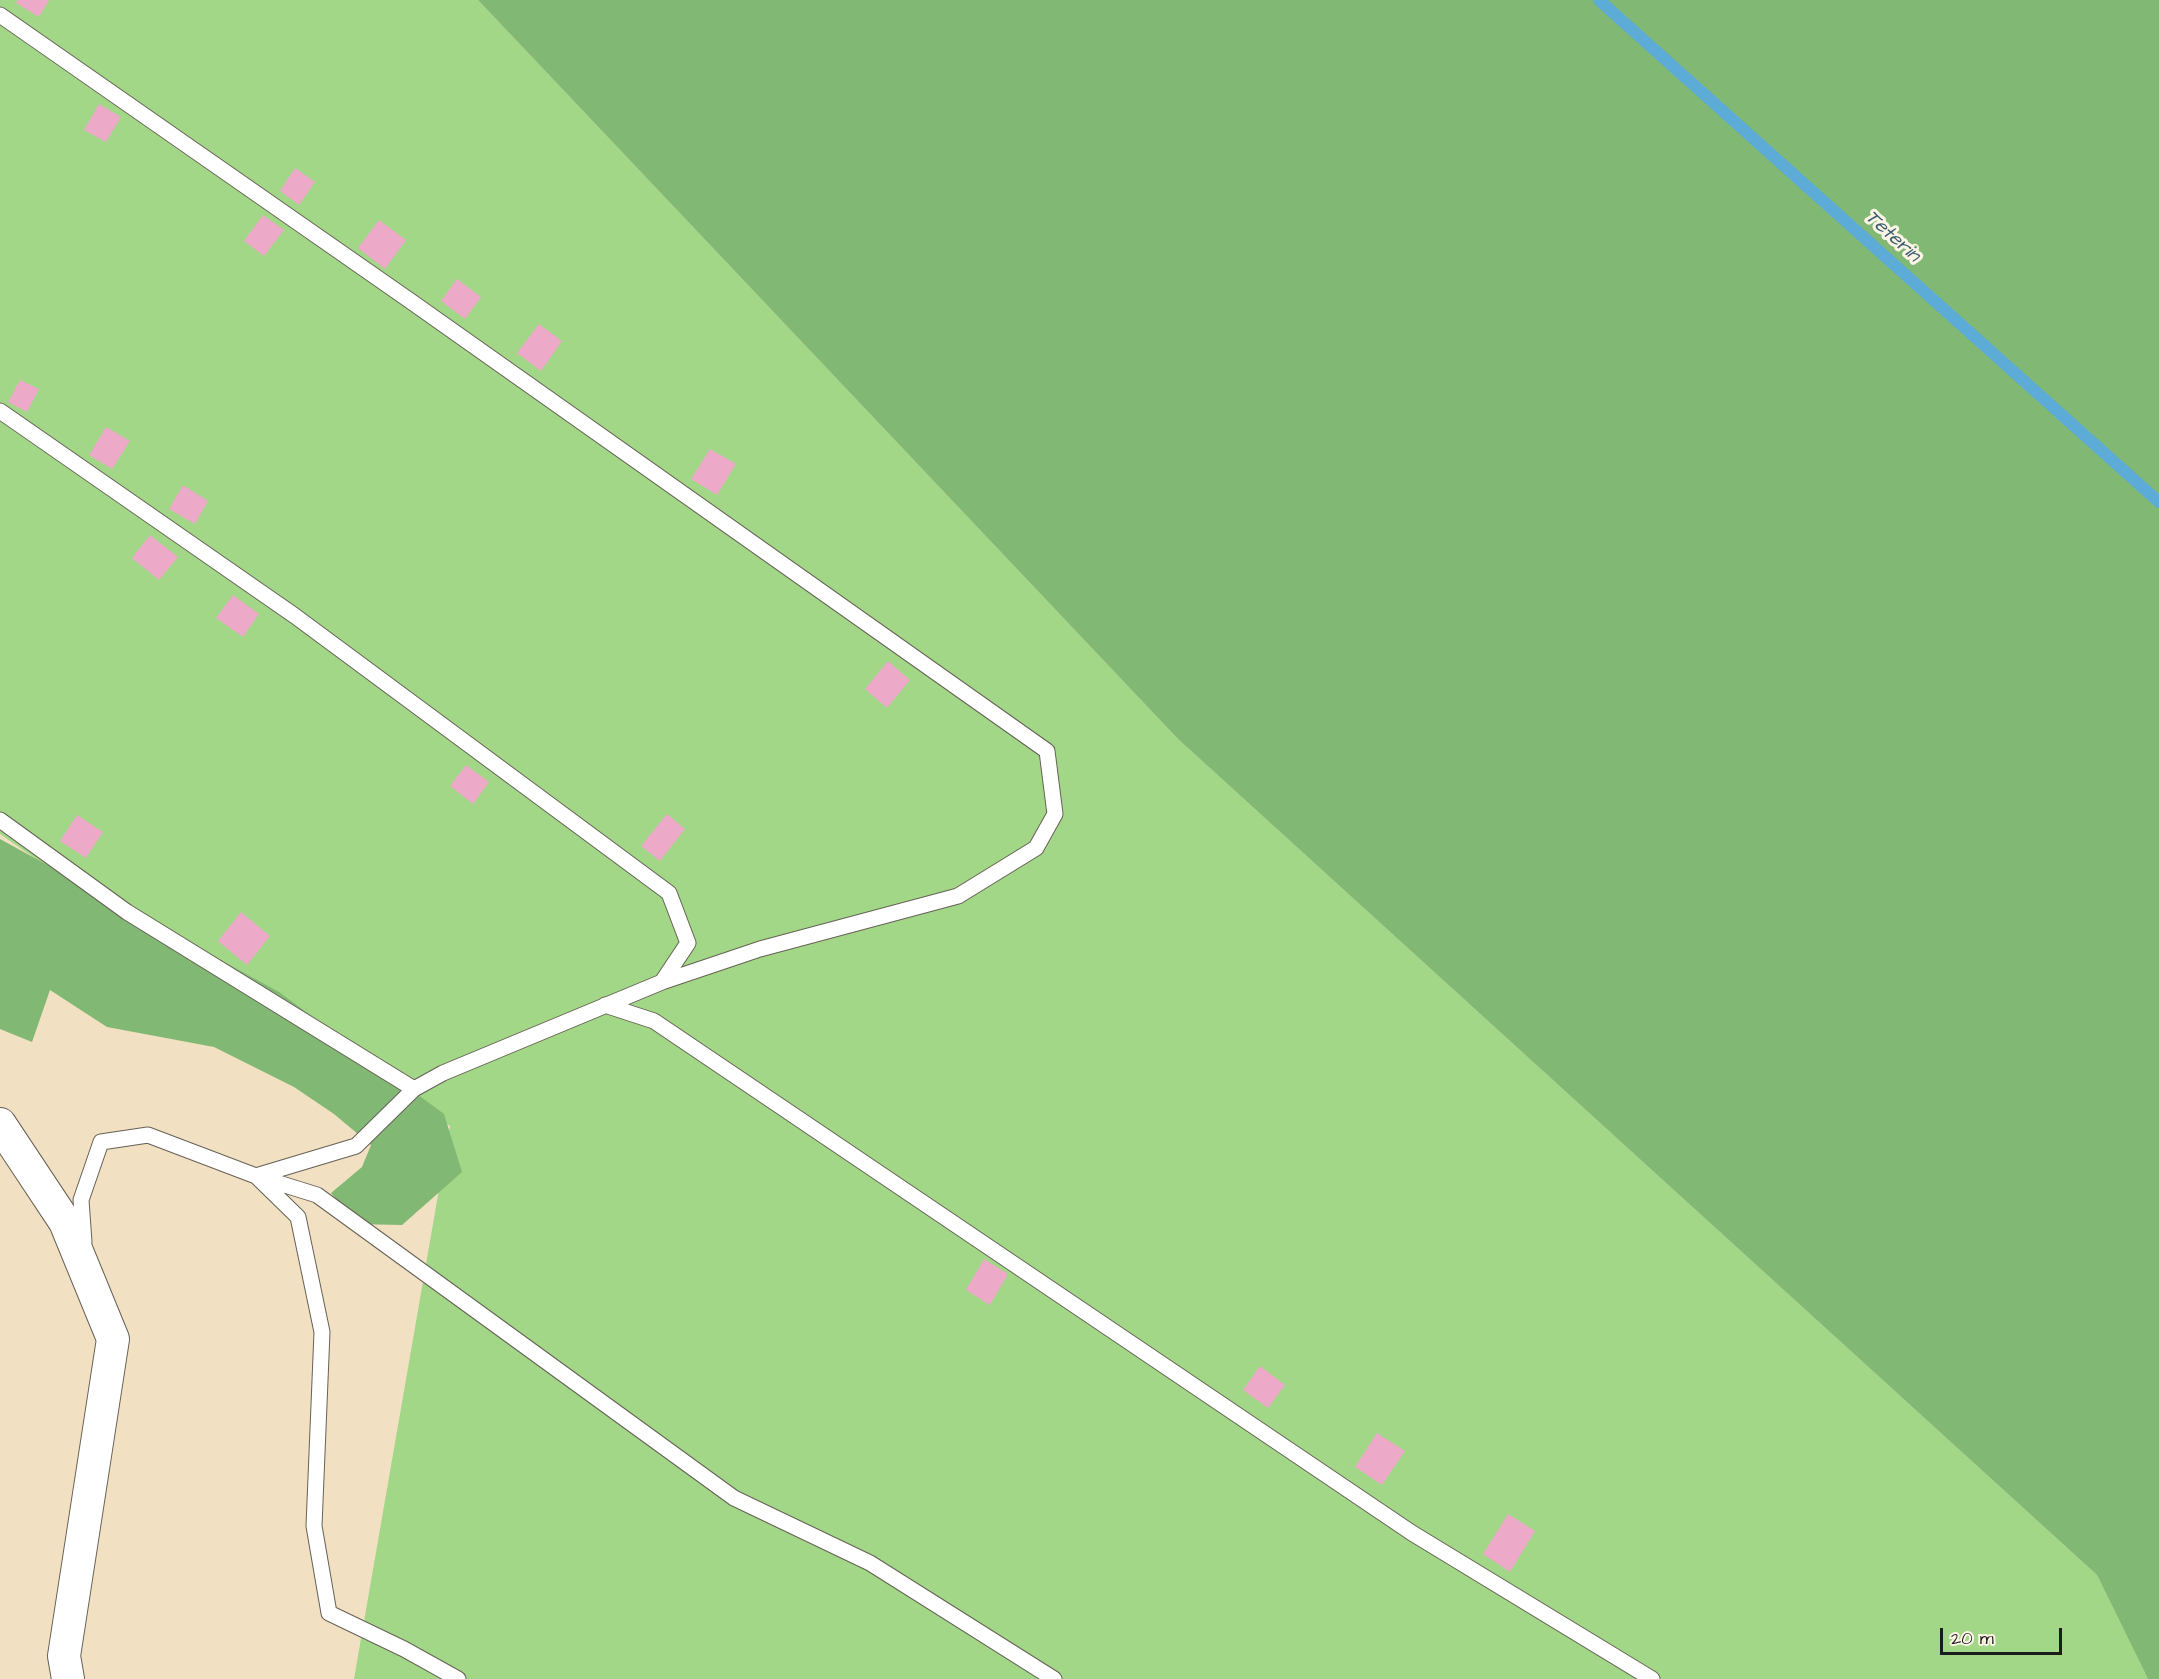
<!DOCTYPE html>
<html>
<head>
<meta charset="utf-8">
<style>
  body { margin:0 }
  #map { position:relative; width:2159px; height:1679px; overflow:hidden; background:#f1e0c1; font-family:"Architects Daughter",sans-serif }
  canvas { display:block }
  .scale { position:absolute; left:1940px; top:1628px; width:122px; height:27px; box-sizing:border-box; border:3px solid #1c1c1c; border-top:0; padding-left:8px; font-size:18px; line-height:21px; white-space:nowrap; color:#1c1c1c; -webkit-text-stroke:4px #fcf5e5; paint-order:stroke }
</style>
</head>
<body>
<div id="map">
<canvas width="2159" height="1679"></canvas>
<div class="scale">20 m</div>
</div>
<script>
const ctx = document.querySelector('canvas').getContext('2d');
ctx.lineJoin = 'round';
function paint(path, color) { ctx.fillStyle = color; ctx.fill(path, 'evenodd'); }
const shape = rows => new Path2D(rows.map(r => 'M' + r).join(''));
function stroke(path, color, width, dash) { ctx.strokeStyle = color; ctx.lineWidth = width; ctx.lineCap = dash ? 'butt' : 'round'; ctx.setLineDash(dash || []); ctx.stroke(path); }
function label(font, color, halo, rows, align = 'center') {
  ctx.font = font + ' "Architects Daughter",sans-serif'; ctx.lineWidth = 6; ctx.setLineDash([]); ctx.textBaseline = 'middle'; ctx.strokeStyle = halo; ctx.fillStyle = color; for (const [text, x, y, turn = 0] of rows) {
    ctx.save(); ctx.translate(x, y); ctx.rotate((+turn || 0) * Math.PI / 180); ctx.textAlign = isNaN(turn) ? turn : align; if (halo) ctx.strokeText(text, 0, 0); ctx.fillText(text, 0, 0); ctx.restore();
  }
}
paint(shape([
  [0,0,478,0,1178,739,2097,1575,2148,1679,354,1679,450,1126,140,931,0,834]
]), '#a2d787');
paint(shape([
  [478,0,2159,0,2159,1679,2148,1679,2097,1575,1178,739],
  [0,839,279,992,444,1114,462,1172,402,1225,355,1224,331,1193,362,1167,371,1145,334,1114,294,1087,214,1047,107,1027,50,990,32,1042,0,1029]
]), '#81b874');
stroke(shape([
  [1599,0,2159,502]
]), '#5dabd7', 12);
paint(shape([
  [18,0,49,0,39,17,16,3],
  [99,104,121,117,106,142,84,130],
  [295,168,315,182,299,205,280,191],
  [263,215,284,230,264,256,244,241],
  [379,220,406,240,385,269,358,248],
  [457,279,481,297,465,319,441,301],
  [539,324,562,341,541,371,517,353],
  [20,380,39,389,27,412,8,402],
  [106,427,130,441,112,469,89,455],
  [710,449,736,464,717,495,691,479],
  [183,485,208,501,195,524,169,509],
  [150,535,178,557,159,580,132,558],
  [233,595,259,614,243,637,216,618],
  [888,661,910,680,887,708,865,689],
  [466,765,489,782,473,804,450,786],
  [667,814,685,829,660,861,641,846],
  [77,815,103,832,86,858,60,841],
  [241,912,270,936,247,965,218,941],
  [984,1259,1008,1274,990,1305,966,1290],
  [1260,1366,1285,1385,1268,1408,1243,1390],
  [1377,1433,1405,1451,1382,1485,1355,1467],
  [1508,1514,1535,1531,1510,1572,1483,1554]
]), '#ecaac8');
const lane = shape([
  [0,15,409,300,1047,751,1055,814,1036,848,958,896,760,949,662,982,443,1073,414,1089,356,1146,256,1176,317,1195,734,1498,870,1563,1054,1679],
  [0,411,295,616,669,893,688,943,662,982],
  [0,820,127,912,414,1089],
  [605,1005,654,1021,1412,1533,1652,1679],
  [84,1242,81,1200,101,1142,148,1135,256,1176,298,1217,322,1332,314,1526,329,1613,404,1649,458,1679]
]);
const street = shape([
  [0,1124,65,1222,113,1339,64,1656,68,1679]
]);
stroke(lane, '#676156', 17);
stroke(street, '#676156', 34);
stroke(lane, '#fff', 15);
stroke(street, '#fff', 32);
label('italic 20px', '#395c70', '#fcf5e5', [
  ["Teterin",1892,237,42]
]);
</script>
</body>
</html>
